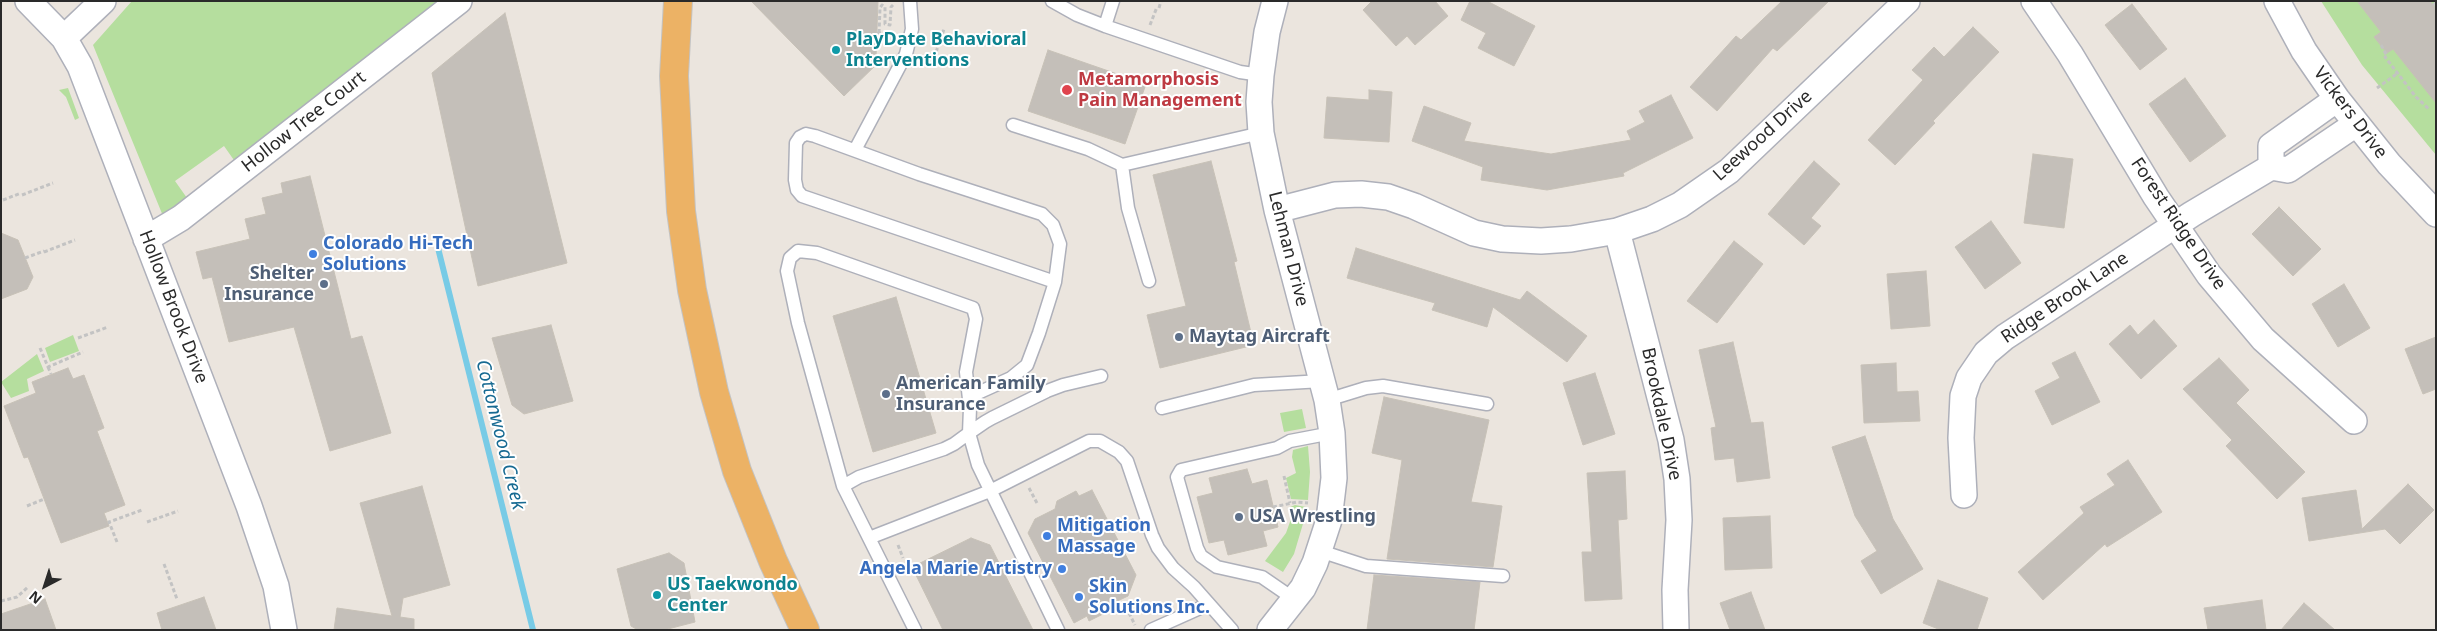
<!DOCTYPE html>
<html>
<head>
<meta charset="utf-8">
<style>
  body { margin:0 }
  #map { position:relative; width:2437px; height:631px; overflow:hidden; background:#ebe5de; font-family:"Noto Sans",sans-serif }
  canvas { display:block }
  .frame { position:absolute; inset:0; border:2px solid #2a2a2a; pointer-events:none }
  .north { position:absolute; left:20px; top:561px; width:50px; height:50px; -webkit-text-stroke:4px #fff; paint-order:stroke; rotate:220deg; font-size:14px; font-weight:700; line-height:20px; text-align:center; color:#2a2a2a }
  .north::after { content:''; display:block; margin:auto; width:18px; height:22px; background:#2a2a2a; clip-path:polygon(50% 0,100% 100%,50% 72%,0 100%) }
</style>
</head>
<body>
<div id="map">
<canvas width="2437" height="631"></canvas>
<div class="frame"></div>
<div class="north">N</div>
</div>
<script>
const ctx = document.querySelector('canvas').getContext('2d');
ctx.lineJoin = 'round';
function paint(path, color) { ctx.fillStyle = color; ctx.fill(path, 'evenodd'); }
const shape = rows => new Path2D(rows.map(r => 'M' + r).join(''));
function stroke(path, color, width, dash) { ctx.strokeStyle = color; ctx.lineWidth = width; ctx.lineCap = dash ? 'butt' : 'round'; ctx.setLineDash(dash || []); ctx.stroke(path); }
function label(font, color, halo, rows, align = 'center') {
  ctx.font = font + ' "Noto Sans",sans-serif'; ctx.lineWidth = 4; ctx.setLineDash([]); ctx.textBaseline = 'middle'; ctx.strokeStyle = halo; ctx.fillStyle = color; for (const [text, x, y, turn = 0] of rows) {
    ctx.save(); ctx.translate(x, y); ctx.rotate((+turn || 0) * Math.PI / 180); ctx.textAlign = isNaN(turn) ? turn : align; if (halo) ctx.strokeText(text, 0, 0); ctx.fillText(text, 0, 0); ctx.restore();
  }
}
paint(shape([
  [132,1,440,1,236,163,224,146,175,181,187,198,163,216,93,45],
  [2321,1,2436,1,2436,155,2362,65],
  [68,88,79,118,75,120,66,97,59,90],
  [73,335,79,351,50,362,45,348],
  [37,354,44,371,27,379,29,391,11,398,1,382],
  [1302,409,1306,428,1284,432,1280,413],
  [1308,446,1310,472,1308,500,1291,499,1286,478,1296,473,1292,457,1293,450],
  [1295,505,1306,507,1305,517,1294,554,1283,572,1265,561,1286,533,1291,519,1288,508]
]), '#b5de9e');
stroke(shape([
  [438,248,533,630]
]), '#78cbe6', 6);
const building = shape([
  [751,1,878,1,876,57,880,61,844,96,751,1],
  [1372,1,1435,1,1448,16,1415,45,1407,36,1396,46,1363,10,1372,1],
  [1470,1,1487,1,1535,26,1514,66,1478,48,1486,33,1461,20,1470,1],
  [1782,1,1829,1,1777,51,1773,48,1717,111,1690,87,1736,36,1741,40,1782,1],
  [2357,1,2430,1,2436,9,2436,103,2393,49,2387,53,2374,37,2381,32,2357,1],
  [2132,4,2167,49,2140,70,2105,25,2132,4],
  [505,13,567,263,478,286,432,73,505,13],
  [1973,27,1999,52,1933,121,1935,123,1895,165,1868,140,1923,80,1912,70,1934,47,1944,57,1973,27],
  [1048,50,1146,84,1125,144,1028,111,1048,50],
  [2185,78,2226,136,2190,162,2149,104,2185,78],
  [1369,90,1392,92,1389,142,1324,138,1327,97,1369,100,1369,90],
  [1671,95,1693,138,1623,173,1624,176,1547,190,1481,180,1483,167,1412,141,1424,106,1471,123,1464,141,1551,154,1631,140,1627,131,1645,122,1639,111,1671,95],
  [2033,154,2073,159,2064,228,2024,223,2033,154],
  [1211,161,1237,261,1234,262,1254,345,1160,368,1147,315,1186,306,1153,175,1211,161],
  [1814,161,1840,184,1811,218,1821,226,1804,245,1768,214,1814,161],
  [310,176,351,339,362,336,391,433,330,451,294,327,229,342,212,277,203,279,196,252,250,239,245,219,266,214,262,198,283,193,281,183,310,176],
  [2279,207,2321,249,2293,276,2252,234,2279,207],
  [1991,221,2021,263,1985,289,1955,247,1991,221],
  [1,233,18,240,33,277,27,289,1,299,1,233],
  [1734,241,1763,264,1717,323,1687,301,1734,241],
  [1356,248,1520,300,1527,291,1587,336,1567,362,1493,307,1487,327,1432,310,1435,303,1347,278,1356,248],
  [1926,271,1930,326,1891,329,1887,274,1926,271],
  [2344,284,2370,328,2338,347,2312,304,2344,284],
  [896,297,936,433,873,452,833,316,896,297],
  [2154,320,2177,346,2141,379,2109,344,2130,325,2138,335,2154,320],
  [551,325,573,401,524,414,512,405,492,338,551,325],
  [2436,337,2436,389,2423,394,2405,349,2436,337],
  [1733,342,1751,423,1763,422,1770,478,1737,482,1734,458,1715,460,1711,428,1716,427,1699,350,1733,342],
  [2075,352,2100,402,2052,425,2035,391,2060,378,2052,363,2075,352],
  [2219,358,2249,390,2236,403,2305,472,2277,499,2226,446,2232,440,2183,389,2219,358],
  [1896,363,1897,392,1918,391,1920,421,1864,423,1861,365,1896,363],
  [68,368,73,379,84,375,104,428,97,431,125,505,104,513,109,526,61,543,28,457,24,458,4,406,36,393,32,382,68,368],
  [1595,373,1615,434,1583,445,1563,383,1595,373],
  [1384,397,1489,420,1471,502,1502,506,1493,567,1387,559,1402,460,1372,453,1384,397],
  [1865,436,1893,519,1923,569,1881,594,1861,561,1877,551,1855,516,1832,447,1865,436],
  [2128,460,2162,512,2107,547,2105,544,2043,600,2018,572,2084,513,2080,507,2115,485,2107,474,2128,460],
  [1247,469,1252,484,1267,480,1278,527,1263,531,1267,546,1228,555,1224,540,1209,543,1197,497,1213,493,1209,478,1247,469],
  [1625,471,1627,519,1618,520,1622,599,1585,601,1582,552,1592,552,1587,473,1625,471],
  [2408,484,2434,510,2400,544,2385,529,2309,541,2302,498,2356,490,2362,529,2408,484],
  [422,486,450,585,403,598,400,617,414,619,414,630,334,630,337,608,392,616,360,503,422,486],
  [1092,490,1136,575,1128,596,1111,604,1109,611,1089,621,1087,616,1074,623,1028,533,1035,519,1055,509,1057,501,1076,491,1079,496,1092,490],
  [1770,516,1772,568,1725,570,1723,518,1770,516],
  [971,538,990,545,1033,630,943,630,912,567,971,538],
  [669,553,684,563,695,622,664,630,638,630,631,626,617,569,669,553],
  [1374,575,1480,582,1474,630,1367,630,1374,575],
  [1938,580,1988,598,1977,630,1941,630,1923,623,1938,580],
  [1751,592,1765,630,1730,630,1720,603,1751,592],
  [204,597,216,630,162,630,157,613,204,597],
  [45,599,56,630,1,630,1,614,45,599],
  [2262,600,2266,630,2208,630,2204,608,2262,600],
  [2304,603,2335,630,2281,630,2304,603]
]);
paint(building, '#c4bfb9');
stroke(building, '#c7c1b7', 1);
const service = shape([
  [1052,1,1077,15,1105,26],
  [1113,1,1105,26,1240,72,1261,75],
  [1013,125,1088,149,1122,165],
  [855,150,906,54,912,29,910,1],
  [1149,281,1128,208,1122,165,1261,133],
  [969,397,1011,378,1027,365,1039,333,1055,282,802,196,797,190,795,180,796,143,800,137,806,134,815,136,919,174,1042,214,1053,225,1060,244,1055,282],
  [1327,400,1366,388,1383,386,1487,404],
  [1162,408,1254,385,1322,381],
  [843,486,915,630],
  [869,538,990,491,1089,441,1100,441,1119,452,1127,461,1152,535,1158,548,1173,568,1194,587,1232,630],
  [1320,551,1366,566,1503,576],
  [1294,599,1262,577,1217,567,1201,556,1197,548,1177,477,1181,470,1277,448,1290,441,1332,433],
  [1058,630,978,465,969,433,970,408,966,372,976,319,973,308,817,253,798,251,790,258,787,271,798,323,843,486,859,477,944,449,954,444,969,433,985,422,992,418,1047,391,1063,385,1101,376],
  [1151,630,1209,604]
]);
const minor = shape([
  [28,1,64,38,80,66,249,506,276,586,284,630],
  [2034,1,2070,54,2156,197,2209,275,2263,339,2354,421],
  [2277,1,2304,51,2337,99,2389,164,2436,214],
  [64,38,103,1],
  [2271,167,2271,146,2337,99],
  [1277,210,1335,195,1361,194,1388,197,1414,206,1474,233,1502,239,1541,241,1571,239,1617,231,1652,219,1680,205,1729,171,1907,1],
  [1617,231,1671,440,1677,479,1679,520,1675,590,1676,630],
  [146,239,181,218,459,1],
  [1964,495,1961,438,1963,396,1969,378,1986,353,2005,337,2192,214,2271,167,2288,170,2356,124],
  [1270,630,1303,588,1315,563,1329,520,1334,478,1332,433,1327,400,1277,210,1261,133,1259,102,1261,75,1267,32,1275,1]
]);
const trunk = shape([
  [678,1,674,76,681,211,692,290,714,392,737,471,773,561,805,630]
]);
stroke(service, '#aeb0ba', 15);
stroke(minor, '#aeb0ba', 28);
stroke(trunk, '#c3c3c3', 30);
stroke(shape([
  [2433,5,2436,3],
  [1159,8,1161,1],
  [1150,25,1157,7],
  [877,33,894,33],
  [879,33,880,8,882,5,885,7,885,24,890,25,891,7,893,5],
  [2381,45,2387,56,2385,57,2416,97,2430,110],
  [934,58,944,29],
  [2377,88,2398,73],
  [22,195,53,183],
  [3,200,21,193],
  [44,252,75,240],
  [25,258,44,251],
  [78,338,108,327],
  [40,348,48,367,83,352],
  [48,367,51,374],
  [1284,476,1290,503],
  [1029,488,1038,505],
  [27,506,44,499],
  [1273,507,1297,502,1308,503],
  [147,522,178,511],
  [117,542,109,522,142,510],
  [898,545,903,558],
  [164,564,177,599],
  [1,601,17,597,28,587],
  [1126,607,1135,625]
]), '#c3c3c3', 3, [4, 2.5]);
stroke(service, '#fff', 12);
stroke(minor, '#fff', 25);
stroke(trunk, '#ecb265', 28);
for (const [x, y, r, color] of [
  [836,50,5,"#0f9aa8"],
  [1067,90,6,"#e0444e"],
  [313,254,5,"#3f7fe0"],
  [324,284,5,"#5c6f8a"],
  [1179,337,5,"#5c6f8a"],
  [886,394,5,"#5c6f8a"],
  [1239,517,5,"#5c6f8a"],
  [1047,536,5,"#3f7fe0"],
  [1062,569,5,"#3f7fe0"],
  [657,595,5,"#0f9aa8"],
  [1079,597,5,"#3f7fe0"]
]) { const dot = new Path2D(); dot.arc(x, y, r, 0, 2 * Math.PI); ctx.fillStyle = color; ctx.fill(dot); stroke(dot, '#fff', 2); }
label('bold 18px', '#0d838f', '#fff', [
  ["PlayDate Behavioral",846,40],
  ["Interventions",846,61],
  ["US Taekwondo",667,585],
  ["Center",667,606]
], 'left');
label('bold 18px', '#be3a42', '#fff', [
  ["Metamorphosis",1078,80],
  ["Pain Management",1078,101]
], 'left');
label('18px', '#2a2a2a', '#fff', [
  ["Vickers Drive",2350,113,53],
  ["Hollow Tree Court",304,122,-38],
  ["Leewood Drive",1763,136,-42],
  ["Forest Ridge Drive",2178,224,56],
  ["Lehman Drive",1288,249,76],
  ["Ridge Brook Lane",2065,298,-34],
  ["Hollow Brook Drive",173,307,69],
  ["Brookdale Drive",1661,414,78]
]);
label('bold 18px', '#366cbe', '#fff', [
  ["Colorado Hi-Tech",323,244],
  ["Solutions",323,265],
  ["Mitigation",1057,526],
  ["Massage",1057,547],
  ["Angela Marie Artistry",1052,569,"right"],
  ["Skin",1089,587],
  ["Solutions Inc.",1089,608]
], 'left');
label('bold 18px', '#4e5e75', '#fff', [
  ["Shelter",314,274,"right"],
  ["Insurance",314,295,"right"],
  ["Maytag Aircraft",1189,337],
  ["American Family",896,384],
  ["Insurance",896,405],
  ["USA Wrestling",1249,517]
], 'left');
label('italic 19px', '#176a92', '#fff', [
  ["Cottonwood Creek",500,435,76]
]);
</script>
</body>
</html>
